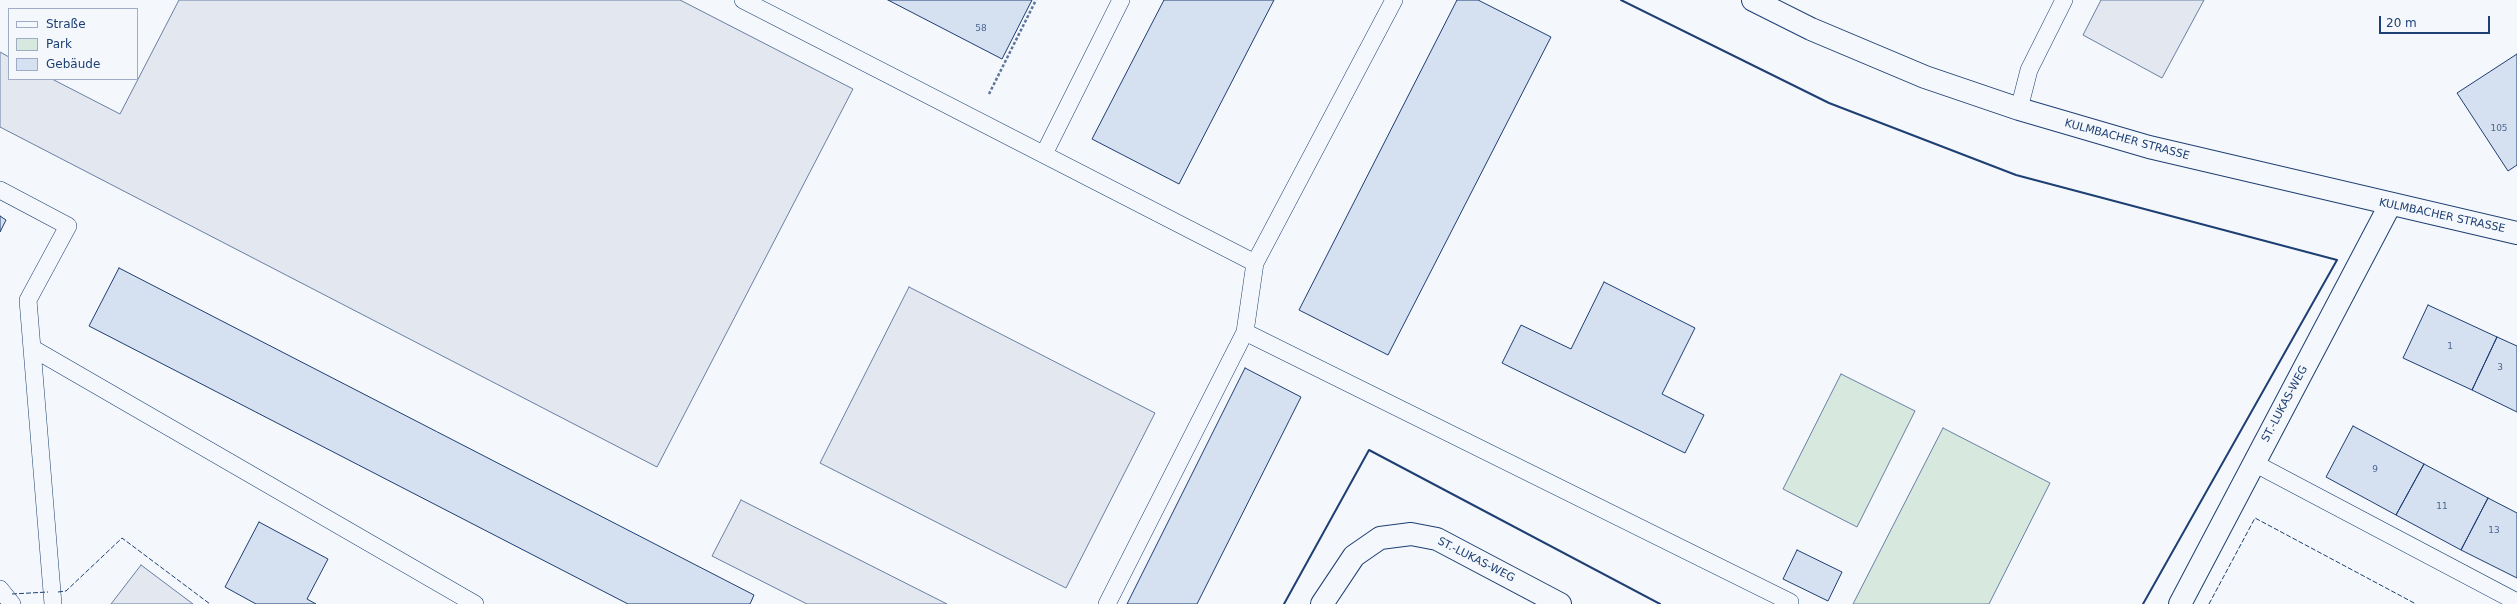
<!DOCTYPE html>
<html>
<head>
<meta charset="utf-8">
<style>
  body { margin:0 }
  #map { position:relative; width:2517px; height:604px; overflow:hidden; background:#f4f7fb; font-family:"DejaVu Sans",sans-serif }
  canvas { display:block }
  .legend { position:absolute; left:8px; top:8px; width:130px; height:72px; box-sizing:border-box; background:#f4f7fb; border:1px solid #9eadc5; margin:0; padding:5px 7px; list-style:none; font-size:12px; color:#1d3f73 }
  .legend li { display:flex; align-items:center; gap:8px; height:20px }
  .legend b { width:20px; border:1px solid #9eadc5 }
  .scale { position:absolute; left:2379px; top:16px; width:111px; height:18px; box-sizing:border-box; border:2px solid #1d3f73; border-top:0; padding-left:5px; font-size:12px; line-height:14px; white-space:nowrap; color:#1d3f73; -webkit-text-stroke:3px #f4f7fb; paint-order:stroke }
</style>
</head>
<body>
<div id="map">
<canvas width="2517" height="604"></canvas>
<ul class="legend">
<li><b style="height:5px;background:#f4f7fb"></b>Straße</li>
<li><b style="height:11px;background:#d7e8df"></b>Park</li>
<li><b style="height:11px;background:#d5e0f0"></b>Gebäude</li>
</ul>
<div class="scale">20 m</div>
</div>
<script>
const ctx = document.querySelector('canvas').getContext('2d');
ctx.lineJoin = 'round';
function paint(path, color) { ctx.fillStyle = color; ctx.fill(path, 'evenodd'); }
const shape = rows => new Path2D(rows.map(r => 'M' + r).join(''));
function stroke(path, color, width, dash) { ctx.strokeStyle = color; ctx.lineWidth = width; ctx.lineCap = dash ? 'butt' : 'round'; ctx.setLineDash(dash || []); ctx.stroke(path); }
function label(font, color, halo, rows, align = 'center') {
  ctx.font = font + ' "DejaVu Sans",sans-serif'; ctx.lineWidth = 3; ctx.setLineDash([]); ctx.textBaseline = 'middle'; ctx.strokeStyle = halo; ctx.fillStyle = color; for (const [text, x, y, turn = 0] of rows) {
    ctx.save(); ctx.translate(x, y); ctx.rotate((+turn || 0) * Math.PI / 180); ctx.textAlign = isNaN(turn) ? turn : align; if (halo) ctx.strokeText(text, 0, 0); ctx.fillText(text, 0, 0); ctx.restore();
  }
}
const green = shape([
  [1841,374,1915,411,1857,527,1783,489,1841,374],
  [1943,428,2050,483,1989,604,1853,604,1943,428]
]);
paint(green, '#d7e8df');
stroke(green, '#687fa3', 1);
const parking = shape([
  [179,0,680,0,853,89,657,467,0,127,0,52,9,57,9,79,52,79,120,114,179,0],
  [2101,0,2204,0,2162,78,2083,35,2101,0],
  [909,287,1155,413,1066,588,820,463,909,287],
  [741,500,947,604,807,604,712,556,741,500],
  [141,565,193,604,111,604,141,565]
]);
paint(parking, '#e3e8f0');
stroke(parking, '#687fa3', 1);
const building = shape([
  [888,0,1032,0,1002,59,888,0],
  [1164,0,1274,0,1179,184,1092,139,1164,0],
  [1457,0,1478,0,1551,37,1388,355,1299,310,1457,0],
  [2517,54,2517,165,2508,171,2457,93,2517,54],
  [0,216,6,220,0,232,0,216],
  [119,268,754,595,750,604,628,604,89,326,119,268],
  [1604,282,1695,328,1662,394,1704,415,1685,453,1502,363,1521,325,1571,349,1604,282],
  [2428,305,2497,337,2472,390,2403,358,2428,305],
  [2497,337,2517,346,2517,412,2472,390,2497,337],
  [1245,368,1301,397,1197,604,1127,604,1245,368],
  [2353,426,2424,464,2396,515,2326,477,2353,426],
  [2424,464,2488,498,2461,550,2396,515,2424,464],
  [2488,498,2517,513,2517,578,2461,550,2488,498],
  [259,522,328,559,307,599,316,604,256,604,225,587,259,522],
  [1797,550,1842,572,1828,601,1783,579,1797,550]
]);
paint(building, '#d5e0f0');
stroke(building, '#1d3f73', 1);
const service = shape([
  [743,0,1255,263,1394,0],
  [2019,109,2029,70,2064,0],
  [1044,154,1121,0],
  [0,190,68,226,28,300,53,604],
  [1245,332,1790,602],
  [32,348,475,604],
  [2254,463,2517,602],
  [0,589,12,604],
  [1107,604,1245,332,1255,263]
]);
const minor = shape([
  [1322,604,1354,556,1380,538,1411,534,1437,539,1560,604],
  [2180,604,2390,205]
]);
const primary = shape([
  [1753,0,1811,29,1925,77,2019,109,2149,147,2517,233]
]);
stroke(service, '#1d3f73', 18);
stroke(minor, '#1d3f73', 24);
stroke(primary, '#1d3f73', 24);
stroke(shape([
  [989,94,1036,0]
]), '#5e769c', 2.5, [3, 2]);
stroke(service, '#f4f7fb', 17);
stroke(minor, '#f4f7fb', 22);
stroke(primary, '#f4f7fb', 22);
stroke(shape([
  [58,592,66,591,122,538,210,604],
  [12,594,48,592],
  [2209,604,2255,518,2416,604]
]), '#1d3f73', 1, [5, 2]);
stroke(shape([
  [1621,0,1829,103,2016,175,2337,260,2143,604],
  [1284,604,1369,450,1660,604]
]), '#1d3f73', 2);
label('9px', '#4b6792', null, [
  ["58",981,29],
  ["105",2499,129],
  ["1",2450,347],
  ["3",2500,368],
  ["9",2375,470],
  ["11",2442,507],
  ["13",2494,531]
]);
label('11px', '#1d3f73', '#f4f7fb', [
  ["KULMBACHER STRASSE",2127,140,15],
  ["KULMBACHER STRASSE",2442,216,12],
  ["ST.-LUKAS-WEG",2285,404,-62],
  ["ST.-LUKAS-WEG",1476,560,27]
]);
</script>
</body>
</html>
